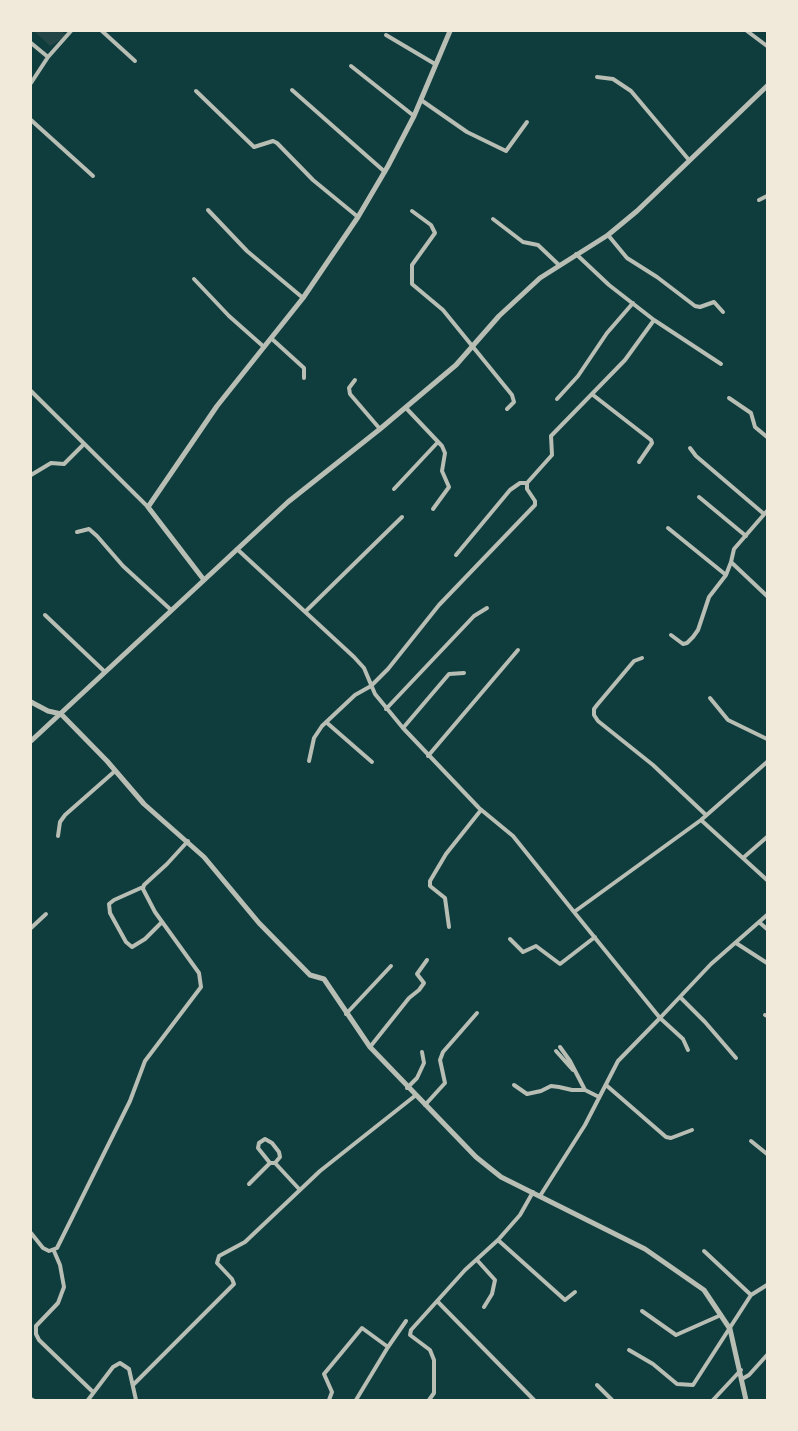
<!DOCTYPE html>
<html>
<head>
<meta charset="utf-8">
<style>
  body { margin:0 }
  #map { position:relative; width:798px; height:1431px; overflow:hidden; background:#0f3d3e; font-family:Overpass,sans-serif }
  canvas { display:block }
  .frame { position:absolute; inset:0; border:32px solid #f1e9da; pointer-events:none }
</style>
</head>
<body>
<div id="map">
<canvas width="798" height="1431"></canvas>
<div class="frame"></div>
</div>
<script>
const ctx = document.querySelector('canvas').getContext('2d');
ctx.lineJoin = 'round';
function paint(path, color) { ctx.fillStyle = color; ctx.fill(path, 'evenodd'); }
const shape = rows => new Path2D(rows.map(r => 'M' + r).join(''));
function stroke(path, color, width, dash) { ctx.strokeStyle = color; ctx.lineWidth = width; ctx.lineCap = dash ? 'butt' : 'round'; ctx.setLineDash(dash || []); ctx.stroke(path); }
paint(shape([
  [34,31,61,31,67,36,50,46]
]), '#244646');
stroke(shape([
  [102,31,135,61],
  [747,31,767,46],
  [386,35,435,64],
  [31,43,48,57,71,31],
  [351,66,414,116],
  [597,77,613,79,631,91,689,160],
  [31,83,48,57],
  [292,90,385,172],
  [196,91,254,147,273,141,277,143,313,180,358,217],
  [421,100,467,132,506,151,527,122],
  [31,120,93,176],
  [759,200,767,196],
  [208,210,247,251,303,298],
  [412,211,431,225,435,233,412,265,412,284,443,310,512,395,514,402,507,409],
  [493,219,523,242,538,245,559,265],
  [608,235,627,258,657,277,695,306,700,307,714,302,723,312],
  [194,279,229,316,264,347],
  [654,320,721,364],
  [272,339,304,368,304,378],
  [355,380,349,388,350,394,380,429],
  [31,391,148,507],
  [593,395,651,440,652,443,639,462],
  [729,398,751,413,755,427,767,437],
  [557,399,578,376,607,333,633,303],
  [406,408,442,446,445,453,442,471,449,487,433,509],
  [690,448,696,456,764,514],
  [31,475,51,463,64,464,84,444],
  [394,489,438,442],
  [699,497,746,536],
  [767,511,734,549,731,562,767,596],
  [668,528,726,575],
  [77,532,89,529,97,536,123,566,170,609],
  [237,549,354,657,364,668,375,694,403,728,479,808,513,836,574,912,701,820,767,762],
  [456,555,510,490,520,483,527,483],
  [306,611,402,517],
  [45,615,105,672],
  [671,635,683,644,687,643,693,637,698,630,709,597,726,575,731,562],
  [642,658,634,661,597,705,594,709,594,715,598,721,653,765,706,815],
  [710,698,728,720,767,739],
  [386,709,474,616,487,608],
  [326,722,372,762],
  [403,728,449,674,464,673],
  [428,756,518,650],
  [309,761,314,738,322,726,355,695,371,686,388,669,439,605,535,505,535,501,527,489,527,483,552,455,551,436,625,360,654,320,609,285,576,254],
  [701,820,767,880],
  [58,836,60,822,65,815,115,771],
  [743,858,767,837],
  [143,887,114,900,109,904,110,913,126,942,132,947,145,939,162,922],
  [574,912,660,1018,711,964,767,915],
  [760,923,767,929],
  [449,927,445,898,430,886,430,881,446,854,481,810],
  [31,928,46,914],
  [510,939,523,952,536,946,560,964,595,937],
  [736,943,767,963],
  [681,998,705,1022,736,1058],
  [346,1014,391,966],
  [765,1015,767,1016],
  [370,1047,409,998,419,990,424,983,417,974,427,960],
  [560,1047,570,1061,585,1090],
  [556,1051,573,1070],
  [514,1085,527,1094,541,1091,551,1086,559,1087,572,1090,585,1090,599,1097],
  [606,1085,666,1137,671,1138,692,1130],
  [407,1088,417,1078,424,1063,422,1052],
  [425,1105,445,1083,440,1060,443,1052,477,1013],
  [751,1141,767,1154],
  [270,1163,258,1148,259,1143,265,1139,272,1143,279,1152,280,1157,275,1163],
  [249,1184,270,1163,275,1163,300,1190],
  [540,1196,585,1125,618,1061,660,1018,683,1039,688,1050],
  [31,1233,43,1248,49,1251,57,1248,130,1101,145,1061,201,987,199,973,155,912,143,889,144,885,167,864,188,841],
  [498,1240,565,1300,575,1292],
  [54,1251,60,1265,64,1287,58,1303,36,1326,36,1334,39,1340,93,1392],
  [704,1251,751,1295],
  [477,1260,495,1280,492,1294,484,1307],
  [438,1302,534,1400],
  [642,1311,676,1335,721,1315],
  [629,1350,653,1364,677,1384,693,1385,751,1295,767,1285],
  [742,1379,749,1375,767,1355],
  [133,1385,234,1284,232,1279,217,1263,219,1256,245,1242,320,1171,416,1095],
  [597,1385,612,1400],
  [31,1399,33,1400],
  [88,1400,113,1367,120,1363,129,1369,136,1400],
  [329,1400,332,1392,324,1374,362,1328,388,1347,406,1321],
  [356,1400,388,1347],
  [429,1400,434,1393,434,1360,430,1350,410,1335,411,1330,465,1270,498,1240,520,1215,533,1192],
  [713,1400,741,1370]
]), '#b8beb3', 4);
stroke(shape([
  [204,580,148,507,217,406,303,298,358,217,388,166,414,116,450,31],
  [31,702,48,711,61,714,107,761,144,804,204,857,259,923,310,975,324,979,370,1047,476,1157,501,1177,645,1249,704,1290,730,1329,746,1400],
  [31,741,288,502,380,429,456,365,499,316,540,278,608,235,637,211,767,86]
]), '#b8beb3', 5);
</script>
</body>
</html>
